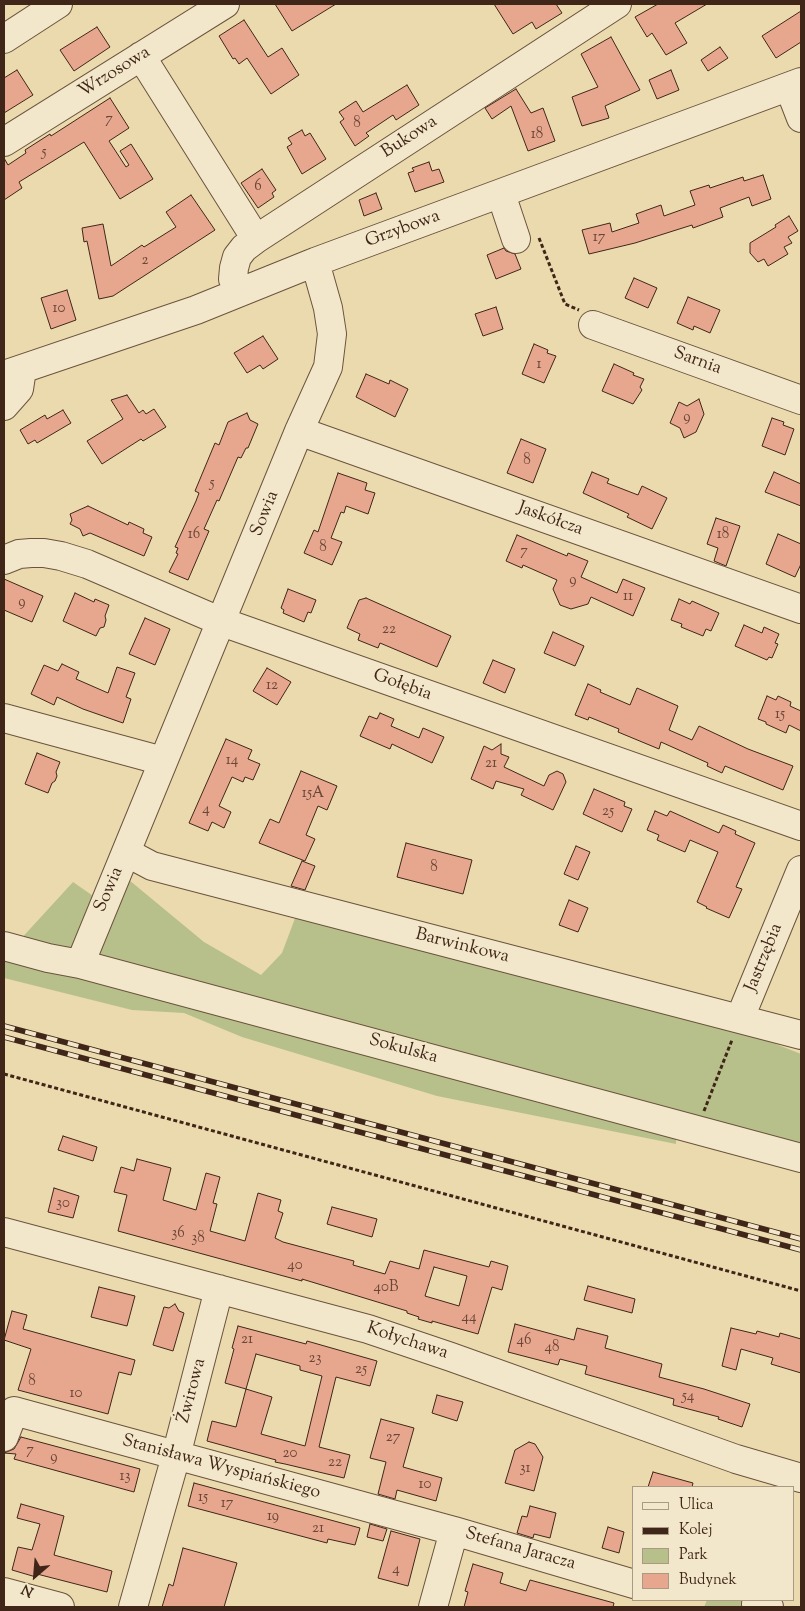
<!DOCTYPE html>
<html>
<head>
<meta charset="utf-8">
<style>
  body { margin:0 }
  #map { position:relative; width:805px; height:1611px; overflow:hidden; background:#ebdaad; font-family:"Sorts Mill Goudy",serif }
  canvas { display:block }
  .frame { position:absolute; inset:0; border:5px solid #402619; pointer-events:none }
  .legend { position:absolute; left:632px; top:1486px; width:162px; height:115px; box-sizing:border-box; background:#f2e7ca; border:1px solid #ab9a83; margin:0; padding:6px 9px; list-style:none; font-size:15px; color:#402619 }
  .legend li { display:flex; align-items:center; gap:10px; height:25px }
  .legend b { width:25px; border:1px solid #ab9a83 }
  .north { position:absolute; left:10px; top:1551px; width:50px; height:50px; -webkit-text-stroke:4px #f2e7ca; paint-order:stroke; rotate:207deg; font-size:14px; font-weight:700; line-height:20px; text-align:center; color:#402619 }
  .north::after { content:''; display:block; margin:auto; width:18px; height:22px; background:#402619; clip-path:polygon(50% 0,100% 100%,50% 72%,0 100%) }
</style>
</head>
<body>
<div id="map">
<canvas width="805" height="1611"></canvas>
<div class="frame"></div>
<ul class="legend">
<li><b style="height:6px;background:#f2e7ca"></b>Ulica</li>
<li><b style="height:6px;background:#402619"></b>Kolej</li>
<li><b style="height:14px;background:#b7c08a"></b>Park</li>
<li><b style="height:14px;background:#e7a78e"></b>Budynek</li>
</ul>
<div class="north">N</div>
</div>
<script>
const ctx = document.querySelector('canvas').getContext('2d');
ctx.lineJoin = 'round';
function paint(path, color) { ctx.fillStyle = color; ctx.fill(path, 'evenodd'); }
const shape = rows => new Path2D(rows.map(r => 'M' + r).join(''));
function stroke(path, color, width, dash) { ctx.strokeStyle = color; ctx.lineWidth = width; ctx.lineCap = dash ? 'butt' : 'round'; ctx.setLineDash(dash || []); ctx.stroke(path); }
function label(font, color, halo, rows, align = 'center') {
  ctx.font = font + ' "Sorts Mill Goudy",serif'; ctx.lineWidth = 5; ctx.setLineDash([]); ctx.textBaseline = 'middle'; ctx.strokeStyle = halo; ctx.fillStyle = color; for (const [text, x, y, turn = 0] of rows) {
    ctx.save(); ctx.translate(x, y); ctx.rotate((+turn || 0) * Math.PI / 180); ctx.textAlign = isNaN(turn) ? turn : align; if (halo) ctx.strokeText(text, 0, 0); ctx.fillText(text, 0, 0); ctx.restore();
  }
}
paint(shape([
  [123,875,204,942,261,975,282,953,297,913,748,1033,801,1054,801,1152,676,1111,676,1144,437,1096,242,1037,184,1013,132,1010,4,978,4,940,18,942,73,882,109,907],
  [707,1600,748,1600,752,1607,704,1607]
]), '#b7c08a');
const building = shape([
  [275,4,336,4,292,31,275,4],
  [494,4,556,4,562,13,536,29,532,22,513,34,494,4],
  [658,4,707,4,675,23,687,43,666,55,652,33,647,37,635,17,658,4],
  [801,11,801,42,776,58,762,36,801,11],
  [244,20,268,57,282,48,299,75,271,94,247,58,239,64,235,58,233,59,219,36,244,20],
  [97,27,110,47,74,71,60,50,97,27],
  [611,37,640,90,605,106,609,118,582,126,572,97,598,87,581,54,611,37],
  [720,47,728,58,708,71,701,60,720,47],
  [17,70,33,95,4,113,4,78,17,70],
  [671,70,679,90,657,99,649,80,671,70],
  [407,85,419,105,396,120,393,115,366,133,369,136,355,146,340,122,344,119,339,112,356,101,363,112,407,85],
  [516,89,531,113,543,108,555,141,528,151,511,106,492,119,485,108,516,89],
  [110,98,129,128,109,141,126,167,129,165,120,151,131,144,153,179,120,199,84,142,19,182,22,188,4,200,4,158,8,165,26,153,25,150,50,134,51,136,110,98],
  [302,130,305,136,310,133,326,159,302,174,287,147,292,144,288,138,302,130],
  [429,162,432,171,439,169,444,182,415,192,408,173,414,171,412,168,429,162],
  [262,169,276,190,272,193,274,197,258,208,241,183,262,169],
  [763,175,771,199,752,206,749,197,720,208,723,217,693,228,692,225,635,243,589,254,582,230,610,223,612,232,639,223,636,214,661,205,664,216,695,205,690,191,709,185,710,188,743,177,744,181,763,175],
  [376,193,382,209,364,216,359,200,376,193],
  [191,195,215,230,113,296,99,299,87,241,84,242,82,228,103,224,111,266,142,245,144,247,176,227,166,212,191,195],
  [789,216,798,231,788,237,792,243,784,247,788,254,768,266,764,259,758,262,750,253,750,243,776,227,775,225,789,216],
  [504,248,506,251,515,254,521,269,496,279,487,255,504,248],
  [634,278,657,288,648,308,625,298,634,278],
  [67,290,76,320,51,329,41,298,67,290],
  [688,297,720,310,710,333,694,326,693,330,677,323,688,297],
  [496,307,503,329,483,336,475,314,496,307],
  [263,336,278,359,263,369,260,365,247,373,234,353,263,336],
  [534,344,548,350,547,353,556,356,544,383,522,374,534,344],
  [614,364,634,373,633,375,644,379,640,387,642,390,633,404,602,391,614,364],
  [366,374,389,384,390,380,408,389,395,417,356,397,366,374],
  [127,395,139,413,143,410,146,414,154,409,166,427,143,441,141,439,102,464,87,441,123,419,111,400,127,395],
  [699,399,704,414,696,432,684,438,680,428,670,423,679,402,687,406,699,399],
  [63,410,71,423,37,443,35,440,28,444,20,430,45,415,47,419,63,410],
  [247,413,250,420,258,424,248,448,246,448,241,458,238,457,219,501,217,500,204,529,209,531,188,580,169,572,178,554,176,553,178,548,175,547,196,501,199,493,195,491,215,443,219,445,228,422,247,413],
  [772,418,784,422,783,425,794,429,785,455,762,446,772,418],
  [521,439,546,449,533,483,507,473,521,439],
  [592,472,609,479,607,483,638,495,642,486,667,498,652,529,627,517,629,514,583,493,592,472],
  [774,472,801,484,801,506,765,492,774,472],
  [338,473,367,483,365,490,375,493,368,514,346,506,344,513,341,512,331,538,342,542,332,565,304,553,314,530,318,532,338,473],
  [88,506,128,525,129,522,144,529,143,533,152,537,144,556,90,533,83,536,80,529,70,524,72,520,70,514,88,506],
  [716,518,740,526,726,566,714,561,718,548,707,544,716,518],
  [778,534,801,544,801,564,795,577,766,564,778,534],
  [517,535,567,556,568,553,588,561,581,577,617,593,623,579,645,588,633,616,591,597,588,604,571,609,560,605,553,589,557,580,523,565,522,568,506,561,517,535],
  [4,579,43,596,32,622,4,610,4,579],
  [288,589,316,600,311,613,308,612,304,622,283,613,284,610,281,608,288,589],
  [75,593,94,602,95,599,109,605,105,616,106,620,104,627,100,628,96,636,63,621,75,593],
  [366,598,451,636,437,667,380,643,378,648,358,640,360,634,347,628,359,600,366,598],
  [679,599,690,604,692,601,719,613,711,631,706,629,703,636,681,627,682,624,671,620,679,599],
  [145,618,170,629,155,665,129,654,145,618],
  [744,625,762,633,764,627,779,634,775,643,778,644,772,658,769,657,767,660,735,646,744,625],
  [553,632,584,646,575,666,544,653,553,632],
  [493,660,515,669,505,693,483,683,493,660],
  [62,664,79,672,76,679,108,693,117,667,135,673,126,697,131,699,123,723,83,709,57,697,54,705,31,694,44,665,58,671,62,664],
  [267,668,291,682,277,705,253,691,267,668],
  [588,684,601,690,600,692,630,705,637,688,678,706,669,730,692,740,699,726,748,749,793,766,783,790,725,766,722,773,707,766,708,763,661,742,659,749,618,732,619,729,589,717,588,720,575,715,588,684],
  [767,696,776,700,778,696,791,702,790,706,801,711,801,731,789,725,786,733,766,724,766,722,758,719,767,696],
  [380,713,394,719,391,726,419,738,423,728,444,737,432,763,392,744,390,749,360,736,369,716,377,719,380,713],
  [226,739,252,750,248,759,260,764,253,780,245,777,243,782,232,777,219,806,231,812,224,828,212,822,208,831,189,823,226,739],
  [501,744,501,754,509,757,504,767,544,786,549,775,557,771,563,774,566,782,553,810,521,795,524,789,496,781,493,789,471,779,484,746,492,750,501,744],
  [37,753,60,762,56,772,57,776,55,781,52,783,48,793,25,784,37,753],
  [301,771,337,786,327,810,318,806,306,835,315,839,305,861,259,843,270,819,279,823,301,771],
  [594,789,625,802,624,806,632,809,622,832,583,814,594,789],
  [655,811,667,816,670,811,719,833,723,825,736,831,735,834,755,843,736,887,742,889,729,918,706,908,707,907,697,902,718,852,690,840,685,852,657,840,659,835,647,830,655,811],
  [406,843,472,860,463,894,397,877,406,843],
  [576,846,590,852,578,880,564,874,576,846],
  [302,861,315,866,305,890,291,886,302,861],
  [569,900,588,908,578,932,559,925,569,900],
  [63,1136,97,1147,93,1161,58,1150,63,1136],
  [137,1159,171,1168,163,1200,196,1210,206,1173,220,1177,213,1203,217,1204,210,1231,245,1241,258,1193,281,1200,278,1211,283,1213,275,1238,283,1242,354,1261,353,1265,385,1274,390,1261,419,1269,424,1250,489,1267,491,1261,508,1266,502,1290,492,1287,478,1334,432,1321,432,1323,418,1319,419,1317,407,1313,407,1311,302,1279,302,1281,118,1231,127,1195,114,1192,121,1167,134,1171,137,1159],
  [434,1267,467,1276,459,1306,425,1296,434,1267],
  [54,1188,79,1196,73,1218,48,1212,54,1188],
  [332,1207,377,1219,372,1237,327,1224,332,1207],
  [588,1286,635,1299,632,1313,584,1300,588,1286],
  [99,1287,135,1296,127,1326,91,1317,99,1287],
  [175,1304,179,1311,184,1313,173,1351,153,1345,164,1307,169,1308,175,1304],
  [12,1311,27,1315,23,1329,135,1360,131,1375,119,1372,108,1414,18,1390,31,1349,4,1340,12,1311],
  [515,1324,574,1340,577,1328,608,1336,605,1348,662,1364,659,1377,704,1389,750,1404,742,1427,718,1419,719,1417,673,1405,674,1399,585,1374,587,1366,560,1359,558,1365,508,1352,515,1324],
  [238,1326,306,1344,307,1341,377,1361,370,1386,336,1377,319,1447,350,1455,344,1478,285,1464,275,1462,276,1460,207,1441,212,1421,236,1427,246,1389,225,1383,234,1349,232,1348,238,1326],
  [256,1354,300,1366,300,1370,322,1376,305,1446,261,1434,272,1397,246,1389,256,1354],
  [731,1328,756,1334,757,1331,779,1337,780,1333,801,1339,801,1373,771,1364,773,1358,741,1349,736,1370,722,1366,731,1328],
  [437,1395,463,1402,457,1421,432,1413,437,1395],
  [381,1419,414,1428,403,1467,442,1478,436,1501,397,1490,395,1499,378,1494,386,1462,370,1458,381,1419],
  [21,1437,140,1469,134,1492,14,1459,16,1454,4,1453,14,1449,21,1437],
  [529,1442,535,1444,543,1457,534,1491,505,1483,515,1450,529,1442],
  [653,1472,693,1483,692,1487,648,1487,653,1472],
  [194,1483,360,1528,355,1545,328,1539,327,1543,188,1506,194,1483],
  [21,1504,64,1516,54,1555,112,1571,107,1592,37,1574,36,1577,12,1570,18,1547,32,1550,40,1524,17,1518,21,1504],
  [530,1506,556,1513,550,1538,534,1534,533,1538,517,1533,522,1516,527,1517,530,1506],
  [370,1524,387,1529,383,1541,367,1537,370,1524],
  [608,1527,624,1532,619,1553,602,1548,608,1527],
  [391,1531,420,1539,408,1586,378,1578,391,1531],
  [183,1548,237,1563,224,1607,162,1607,169,1584,173,1586,183,1548],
  [473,1564,503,1573,500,1583,526,1591,530,1580,614,1603,613,1607,464,1607,468,1592,465,1591,473,1564]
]);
paint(building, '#e7a78e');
stroke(building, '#402619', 1);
const minor = shape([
  [4,39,58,4],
  [141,56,256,239],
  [789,87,801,118],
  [4,142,225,4],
  [501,194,516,239],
  [238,292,233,279,234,268,237,257,244,248,256,239,617,4],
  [593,325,801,400],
  [4,375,196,310,315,262,801,82],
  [4,406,19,389,22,369],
  [299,431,801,609],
  [4,560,19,554,31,553,44,553,61,556,87,564,222,622,801,826],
  [4,718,163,761],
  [127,851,135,857,152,866,801,1035],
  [4,946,48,958,80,964,801,1158],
  [80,964,299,431,328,367,332,334,328,308,315,262],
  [740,1018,801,870],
  [4,1232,368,1329,451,1357,736,1459,801,1478],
  [4,1437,14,1411,454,1531],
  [4,1592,60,1607],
  [756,1604,769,1607],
  [133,1607,176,1456,219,1289],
  [433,1607,454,1531,634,1584]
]);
stroke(minor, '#6b533e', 30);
stroke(shape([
  [539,238,565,304,579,310],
  [4,1074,801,1291],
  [704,1111,732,1040]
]), '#402619', 3, [4, 2.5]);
stroke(minor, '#f2e7ca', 28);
const rail = shape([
  [4,1026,801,1239],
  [4,1037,801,1250]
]);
stroke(rail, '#402619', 5.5);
stroke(rail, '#f2e7ca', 4, [11]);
label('15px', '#6a4636', null, [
  ["7",109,120],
  ["8",357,124],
  ["18",537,135],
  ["5",44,153],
  ["6",258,187],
  ["17",599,238],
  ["2",145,261],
  ["10",59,309],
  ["1",539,365],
  ["9",687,418],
  ["8",527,461],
  ["5",212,484],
  ["16",194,535],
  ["18",723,535],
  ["8",323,548],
  ["7",524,552],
  ["9",573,581],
  ["11",628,597],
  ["9",22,603],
  ["22",389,630],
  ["12",272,686],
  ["15",780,715],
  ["14",232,761],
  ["21",491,764],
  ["15A",313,794],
  ["4",206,810],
  ["25",608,812],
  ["8",434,868],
  ["30",63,1204],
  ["36",178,1234],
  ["38",198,1239],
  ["40",295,1266],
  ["40B",386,1288],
  ["44",469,1318],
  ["21",247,1340],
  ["46",524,1341],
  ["48",552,1348],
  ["23",315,1359],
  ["25",361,1370],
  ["8",32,1382],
  ["10",76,1394],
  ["54",688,1397],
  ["27",393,1438],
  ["7",30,1451],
  ["20",290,1454],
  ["9",54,1458],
  ["22",335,1463],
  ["31",525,1469],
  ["13",125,1477],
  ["10",425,1485],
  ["15",203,1498],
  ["17",227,1504],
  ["19",273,1517],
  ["21",318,1529],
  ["4",396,1570]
]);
label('18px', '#402619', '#f2e7ca', [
  ["Wrzosowa",115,73,-32],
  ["Bukowa",410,138,-33],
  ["Grzybowa",403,230,-20],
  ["Sarnia",697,362,20],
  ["Sowia",266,514,-68],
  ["Jaskółcza",550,520,20],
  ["Gołębia",402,686,20],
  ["Sowia",110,890,-67],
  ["Barwinkowa",462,947,14],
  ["Jastrzębia",765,958,-68],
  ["Sokulska",403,1050,15],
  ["Kołychawa",407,1342,18],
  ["Żwirowa",193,1391,-75],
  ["Stanisława Wyspiańskiego",221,1468,15],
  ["Stefana Jaracza",520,1550,16]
]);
</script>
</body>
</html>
